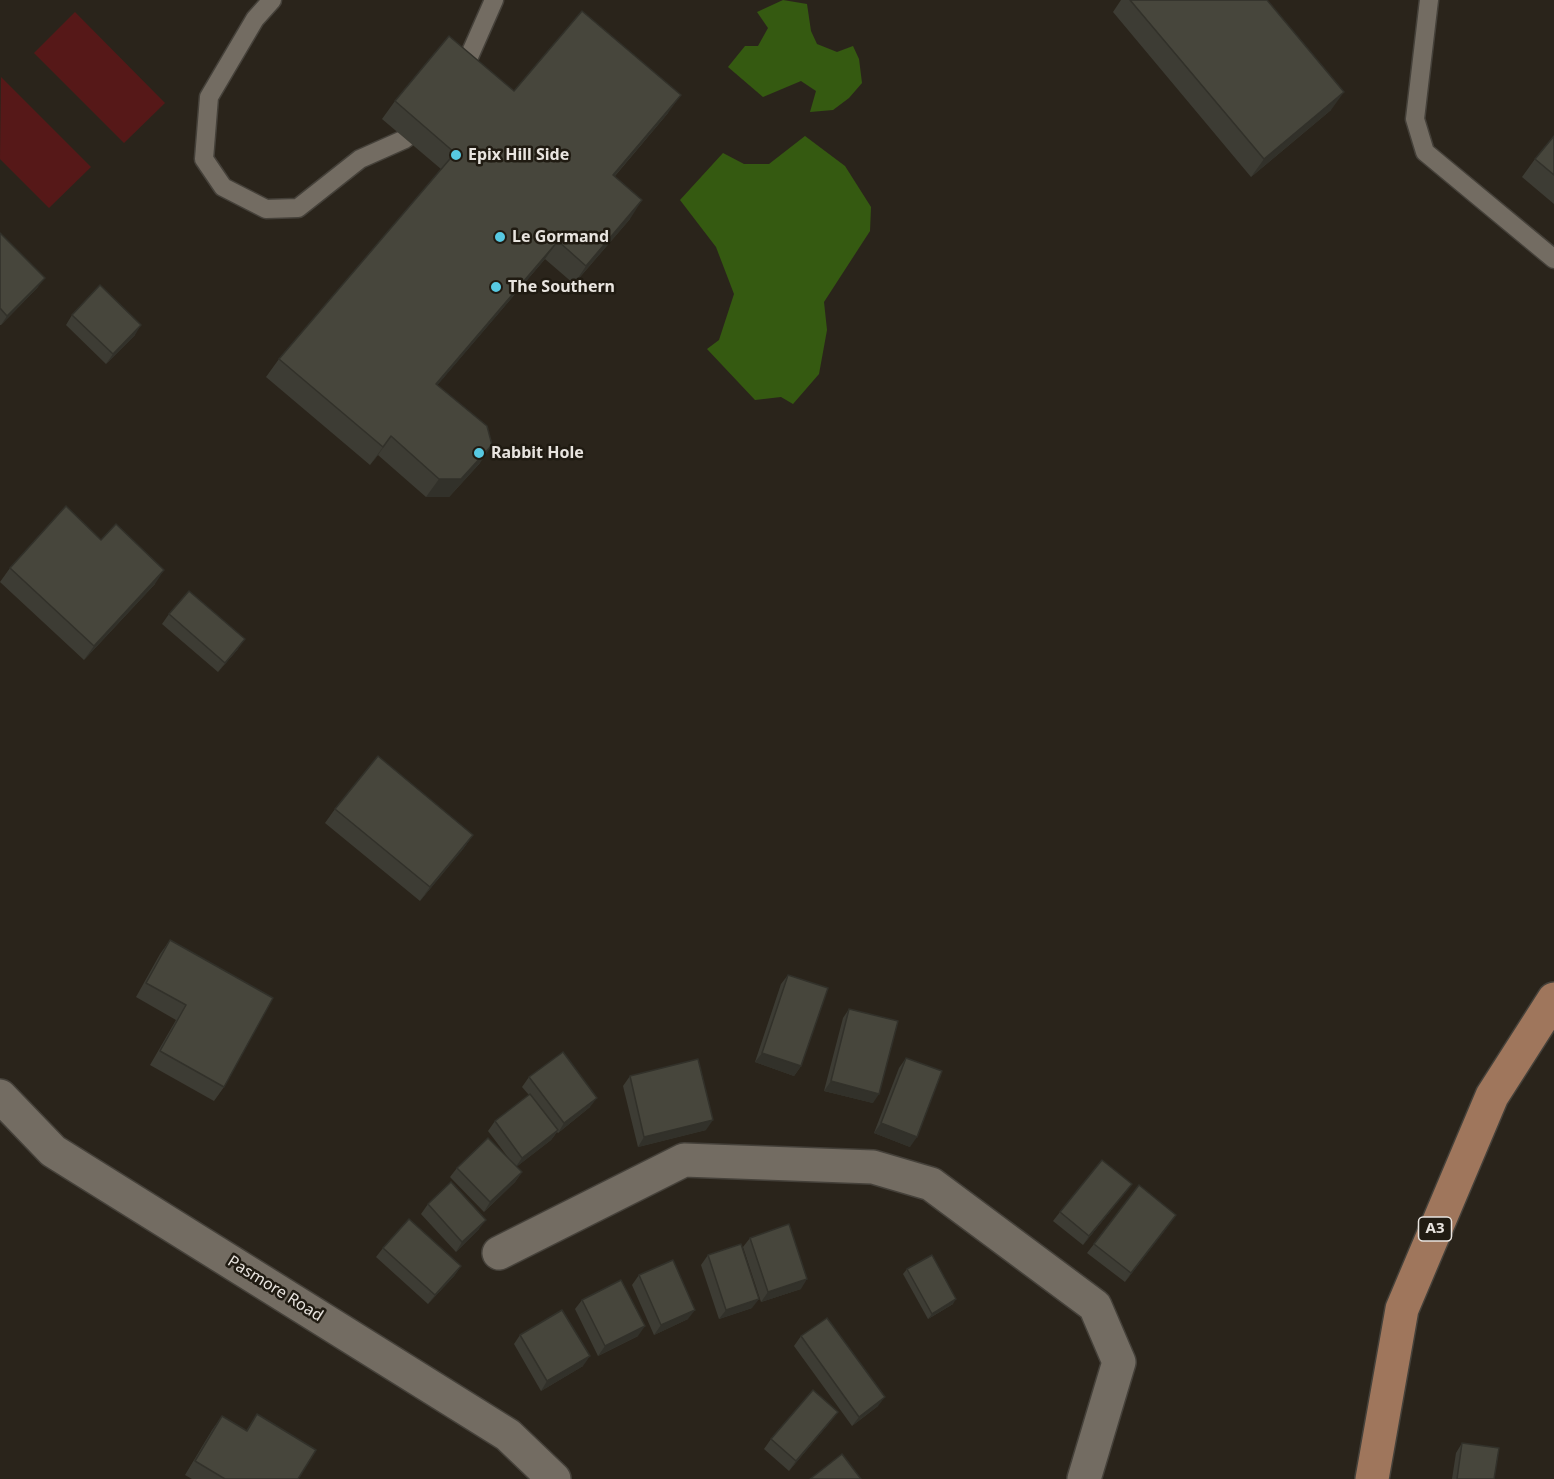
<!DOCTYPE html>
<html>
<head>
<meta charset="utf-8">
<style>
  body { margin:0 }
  canvas { display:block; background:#2a241b }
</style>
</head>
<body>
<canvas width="1554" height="1479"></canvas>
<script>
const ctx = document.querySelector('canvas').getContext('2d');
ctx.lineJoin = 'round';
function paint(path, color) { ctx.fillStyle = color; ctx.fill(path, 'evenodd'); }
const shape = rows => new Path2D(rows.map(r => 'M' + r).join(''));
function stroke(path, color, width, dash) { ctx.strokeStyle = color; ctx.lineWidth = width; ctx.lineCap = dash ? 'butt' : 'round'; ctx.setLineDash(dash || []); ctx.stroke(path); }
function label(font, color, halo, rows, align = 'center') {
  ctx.font = font + ' "Noto Sans",sans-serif'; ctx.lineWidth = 5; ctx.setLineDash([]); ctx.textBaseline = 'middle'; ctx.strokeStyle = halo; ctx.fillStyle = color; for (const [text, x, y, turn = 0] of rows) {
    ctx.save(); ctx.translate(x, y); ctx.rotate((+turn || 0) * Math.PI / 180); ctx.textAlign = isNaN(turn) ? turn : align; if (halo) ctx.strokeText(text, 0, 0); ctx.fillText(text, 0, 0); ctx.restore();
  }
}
paint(shape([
  [75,12,165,103,124,143,34,53],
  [1,77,91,167,49,208,0,159]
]), '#561818');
paint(shape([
  [783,0,807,4,811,31,817,44,837,52,853,46,859,59,862,83,849,98,833,110,810,112,816,91,801,81,763,97,728,67,745,46,758,46,768,28,757,12],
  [805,136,845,166,871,207,870,231,824,302,827,330,819,374,793,404,781,397,755,400,707,349,719,340,734,294,716,247,680,200,723,153,744,164,769,164]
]), '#355a11');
const service = shape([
  [272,0,255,19,209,97,204,159,223,187,266,209,298,208,360,159,405,139],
  [1429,0,1415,119,1425,152,1554,259],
  [461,75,494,0]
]);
const minor = shape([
  [0,1096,53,1151,508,1435,554,1479],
  [499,1253,684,1160,873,1167,931,1184,1095,1306,1119,1362,1084,1479]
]);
const primary = shape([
  [1372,1479,1402,1309,1492,1096,1554,999]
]);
stroke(service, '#45413a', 21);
stroke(minor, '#45413a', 36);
stroke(primary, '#45413a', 36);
stroke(service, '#736c62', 18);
stroke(minor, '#736c62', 33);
stroke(primary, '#9f765c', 33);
paint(shape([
  [1121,0,1267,0,1331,110,1251,177,1113,12],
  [514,91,668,113,615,176,630,219,574,284,545,259,437,385,480,463,449,497,426,497,378,455,370,465,266,377,279,359,441,169,382,119,395,101],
  [1554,136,1554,204,1522,177,1535,159],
  [0,233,38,287,1,325,0,325],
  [72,315,135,335,106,364,66,325],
  [101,540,155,584,84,660,0,582,10,568],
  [169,614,238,649,218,672,162,624],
  [335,809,473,835,463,849,420,901,325,823],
  [170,940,224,1087,214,1101,150,1065,176,1020,136,997,160,954],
  [788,975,801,1066,794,1076,755,1062,781,984],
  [849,1009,873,1103,824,1091,843,1018],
  [906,1058,910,1147,874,1133,899,1068],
  [630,1076,706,1130,638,1147,623,1086],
  [529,1077,590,1107,558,1133,557,1132,551,1140,516,1167,522,1172,515,1182,484,1212,450,1177,457,1168,510,1160,488,1131,495,1121,529,1095,522,1087],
  [1125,1193,1083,1245,1053,1221,1060,1212],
  [428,1204,479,1229,456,1252,421,1214],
  [1176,1215,1125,1282,1087,1253,1094,1244],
  [750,1238,801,1289,761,1302,743,1247],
  [383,1248,461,1266,454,1276,428,1304,376,1257],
  [708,1255,752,1308,719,1319,701,1265],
  [907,1269,953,1304,928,1319,903,1274],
  [639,1275,688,1319,654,1335,632,1285],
  [582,1300,638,1336,598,1356,575,1309],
  [520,1335,583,1366,541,1391,514,1344],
  [801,1336,878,1406,852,1426,794,1346],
  [257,1414,298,1479,192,1479,185,1475,212,1430,222,1416,246,1431],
  [831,1421,789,1471,764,1449,771,1439],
  [1462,1443,1494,1479,1452,1479,1456,1453]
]), '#3d3c34');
paint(shape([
  [1344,92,1331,110,1251,177,1264,159],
  [681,95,668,113,600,193,613,175],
  [642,200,630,219,574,284,586,266],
  [558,241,545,259,423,402,436,384],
  [45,278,38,287,1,325,7,316],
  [141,325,135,335,106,364,113,354],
  [391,436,378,455,370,465,383,447],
  [492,445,480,463,449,497,426,497,439,479],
  [164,570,155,584,84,660,94,646],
  [245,639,238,649,218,672,225,663],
  [473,835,463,849,420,901,430,887],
  [762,1053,801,1066,794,1076,755,1062],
  [831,1081,879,1094,873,1103,824,1091],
  [597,1098,590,1107,558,1133,564,1123],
  [713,1120,706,1130,638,1147,644,1137],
  [881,1123,917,1137,910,1147,874,1133],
  [558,1130,551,1140,515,1168,522,1158],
  [522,1172,515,1182,484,1212,490,1202],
  [1132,1184,1125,1193,1083,1245,1089,1236],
  [1176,1215,1170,1224,1125,1282,1131,1273],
  [486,1220,479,1229,456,1252,462,1242],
  [461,1266,454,1276,428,1304,435,1295],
  [807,1279,801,1289,761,1302,768,1292],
  [759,1299,752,1308,719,1319,726,1310],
  [956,1299,953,1304,928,1319,932,1314],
  [695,1310,688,1319,654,1335,661,1325],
  [645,1326,638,1336,598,1356,605,1346],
  [590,1356,583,1366,541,1391,547,1381],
  [885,1397,878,1406,852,1426,859,1417],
  [838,1412,831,1421,789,1471,796,1461]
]), '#32312a');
const building = shape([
  [1130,0,1267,0,1344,92,1264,159,1130,0],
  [582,11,681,95,613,175,642,200,586,266,558,241,436,384,487,426,492,445,461,479,439,479,391,436,383,447,279,359,455,153,395,101,449,36,514,91,582,11],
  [1554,136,1554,175,1535,159,1554,136],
  [0,233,45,278,7,316,0,308,0,233],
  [100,285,141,325,113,354,72,315,100,285],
  [66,506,101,540,116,524,164,570,94,646,10,568,66,506],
  [189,591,245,639,225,663,169,614,189,591],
  [378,756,473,835,430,887,335,809,378,756],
  [170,940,273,998,224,1087,160,1051,186,1005,146,983,170,940],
  [788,975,828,988,801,1066,762,1053,788,975],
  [849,1009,898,1021,879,1094,831,1081,849,1009],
  [563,1052,597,1098,564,1123,529,1077,563,1052],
  [906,1058,942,1071,917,1137,881,1123,906,1058],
  [698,1059,713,1120,644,1137,630,1076,698,1059],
  [530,1094,558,1130,522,1158,495,1121,530,1094],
  [488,1138,522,1172,490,1202,457,1168,488,1138],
  [1102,1160,1132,1184,1089,1236,1060,1212,1102,1160],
  [451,1182,486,1220,462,1242,428,1204,451,1182],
  [1139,1185,1176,1215,1131,1273,1094,1244,1139,1185],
  [409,1219,461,1266,435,1295,383,1248,409,1219],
  [789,1224,807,1279,768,1292,750,1238,789,1224],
  [741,1244,759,1299,726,1310,708,1255,741,1244],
  [932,1255,956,1299,932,1314,907,1269,932,1255],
  [673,1260,695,1310,661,1325,639,1275,673,1260],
  [621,1280,645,1326,605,1346,582,1300,621,1280],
  [562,1310,590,1356,547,1381,520,1335,562,1310],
  [827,1318,885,1397,859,1417,801,1336,827,1318],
  [813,1390,838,1412,796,1461,771,1439,813,1390],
  [257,1414,316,1450,298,1479,225,1479,195,1461,222,1416,247,1431,257,1414],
  [1462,1443,1499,1448,1494,1479,1457,1479,1462,1443],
  [842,1454,861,1479,810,1479,842,1454]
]);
paint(building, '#47463c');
stroke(building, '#32312a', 1.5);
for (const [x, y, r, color] of [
  [456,155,6,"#57c9e2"],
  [500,237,6,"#57c9e2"],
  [496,287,6,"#57c9e2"],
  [479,453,6,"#57c9e2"]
]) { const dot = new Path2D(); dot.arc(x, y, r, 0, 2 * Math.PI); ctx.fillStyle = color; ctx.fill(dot); stroke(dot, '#201b12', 2); }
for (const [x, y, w] of [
  [1435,1229,33]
]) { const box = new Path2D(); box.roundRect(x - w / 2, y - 12, w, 24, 4.5); ctx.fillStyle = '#201b12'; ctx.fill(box); stroke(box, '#e8e4df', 1.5); }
label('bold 15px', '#e8e4df', null, [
  ["A3",1435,1229]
]);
label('bold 16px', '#e8e4df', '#201b12', [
  ["Epix Hill Side",468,155],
  ["Le Gormand",512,237],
  ["The Southern",508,287],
  ["Rabbit Hole",491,453]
], 'left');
label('16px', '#e8e4df', '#201b12', [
  ["Pasmore Road",275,1289,32]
]);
</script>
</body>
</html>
